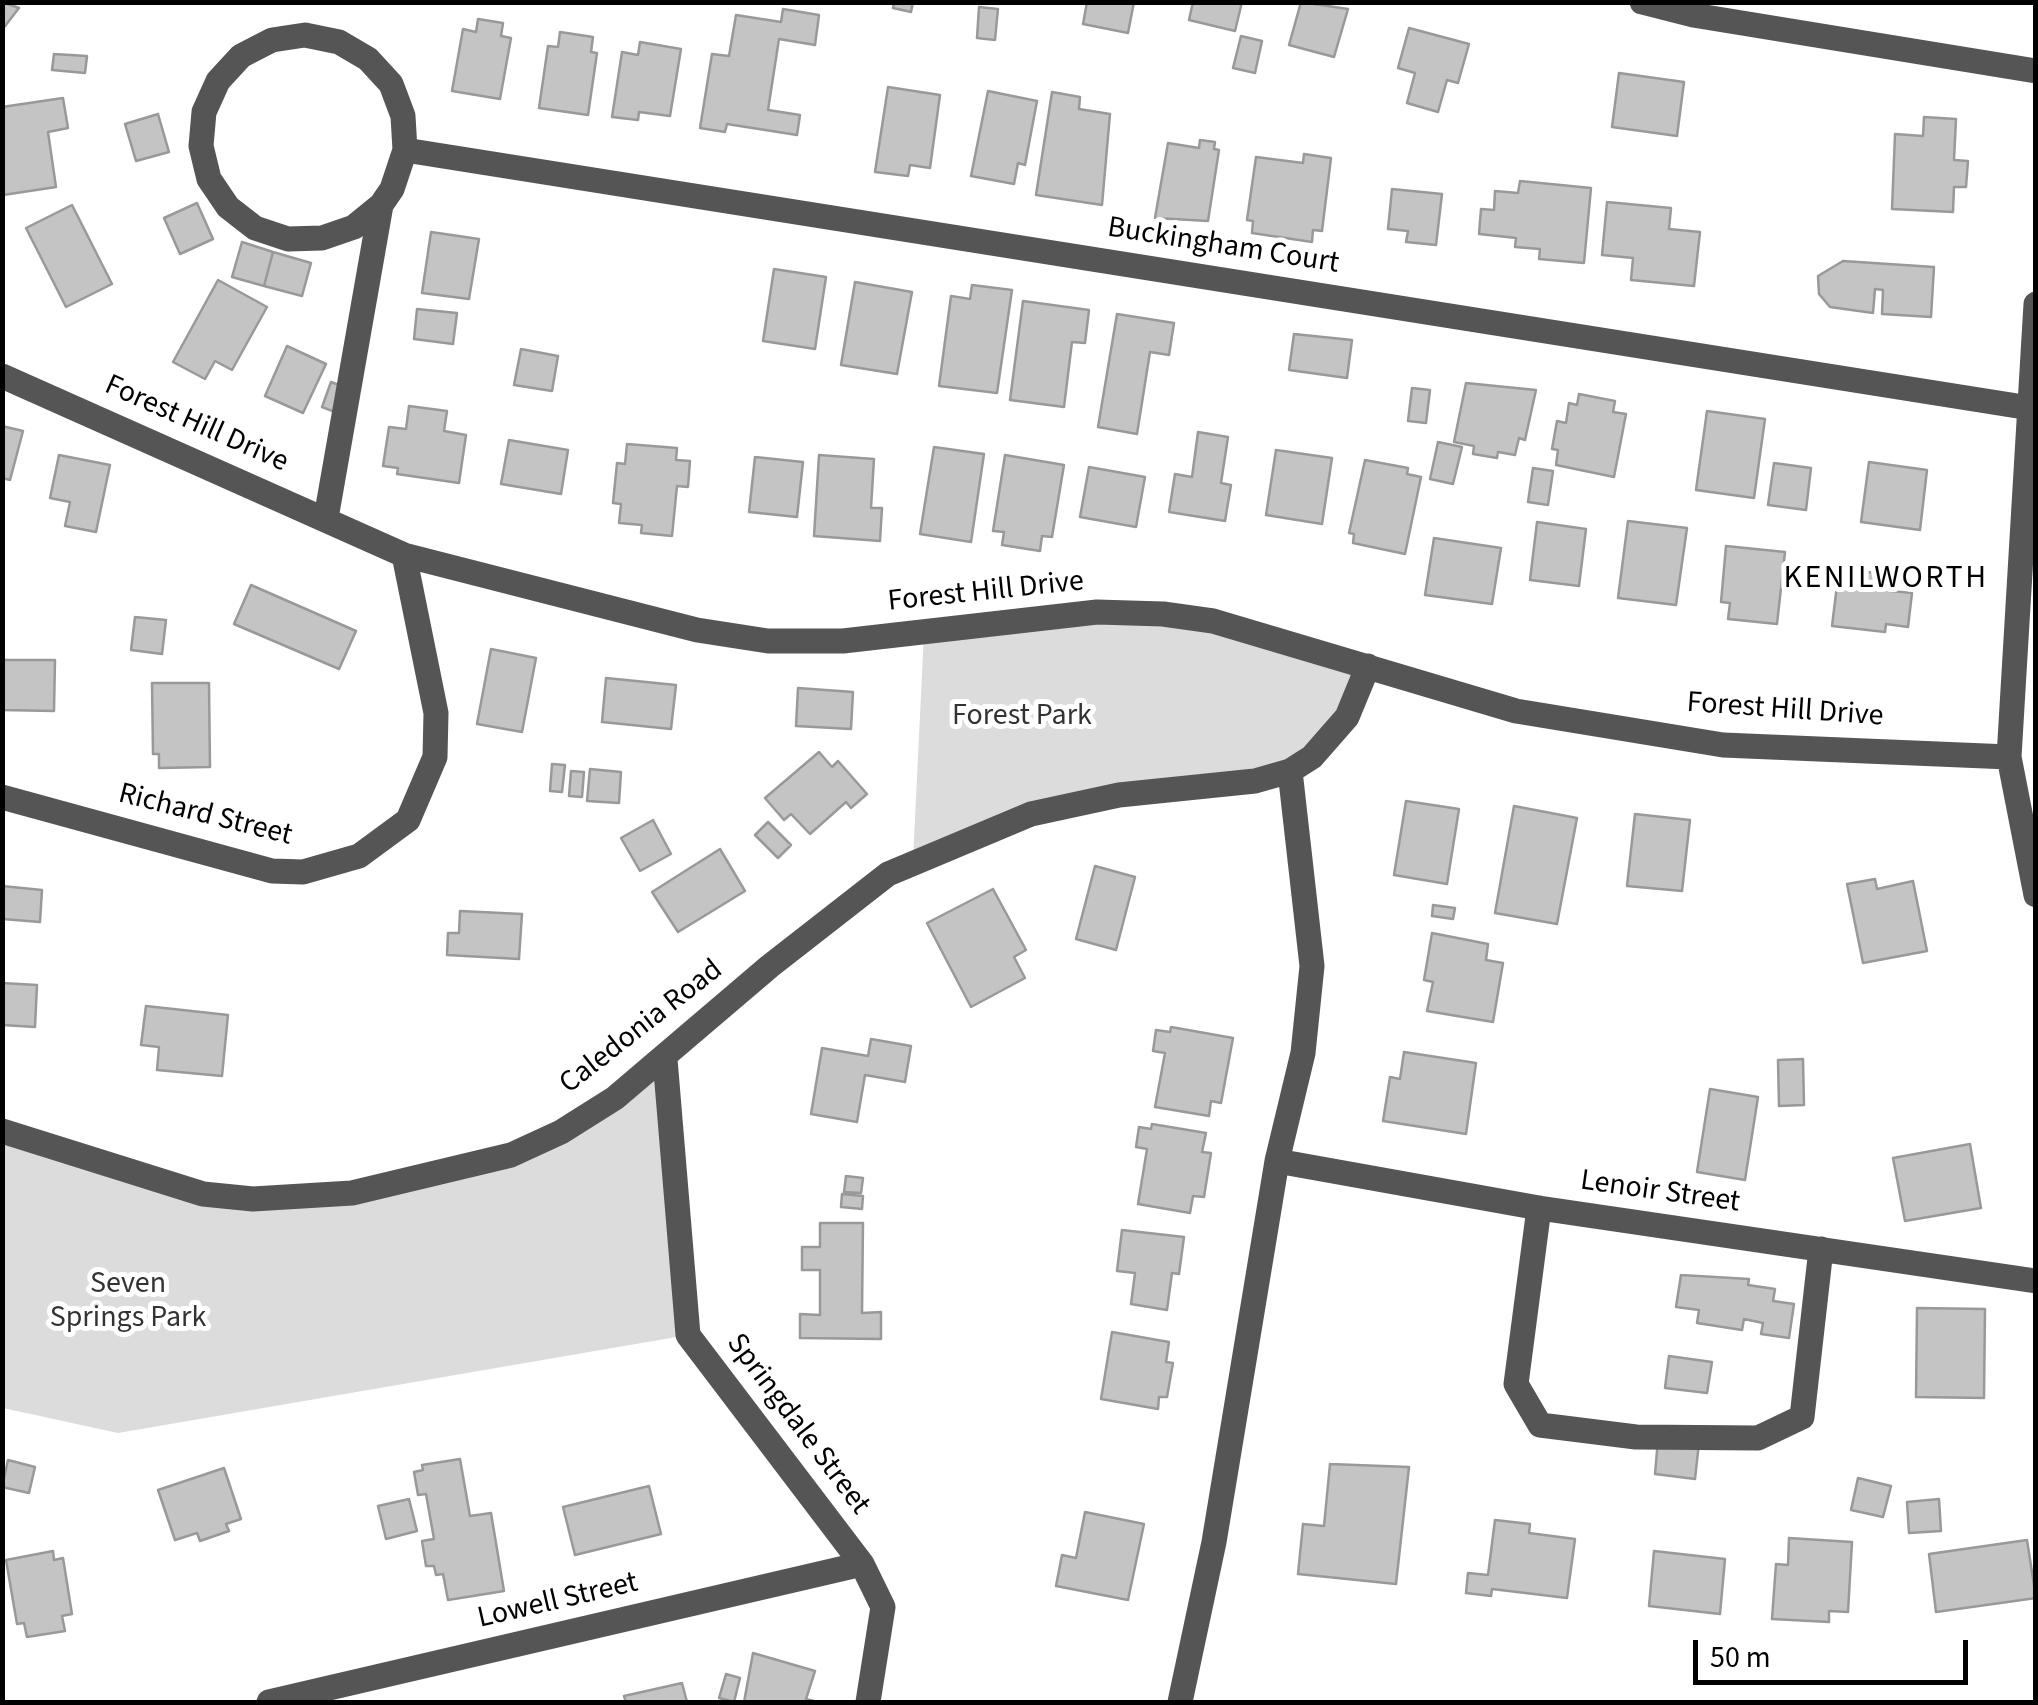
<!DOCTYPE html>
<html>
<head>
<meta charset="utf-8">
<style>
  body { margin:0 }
  #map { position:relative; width:2038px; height:1705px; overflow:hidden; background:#fff; font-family:"Source Sans 3",sans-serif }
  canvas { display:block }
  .frame { position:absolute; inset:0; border:5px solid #000; pointer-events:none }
  .scale { position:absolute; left:1693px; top:1640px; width:275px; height:45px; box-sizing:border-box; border:5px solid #000; border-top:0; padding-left:12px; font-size:30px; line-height:35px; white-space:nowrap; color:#000; -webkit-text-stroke:8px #fff; paint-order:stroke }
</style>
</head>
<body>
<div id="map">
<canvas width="2038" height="1705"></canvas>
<div class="frame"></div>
<div class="scale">50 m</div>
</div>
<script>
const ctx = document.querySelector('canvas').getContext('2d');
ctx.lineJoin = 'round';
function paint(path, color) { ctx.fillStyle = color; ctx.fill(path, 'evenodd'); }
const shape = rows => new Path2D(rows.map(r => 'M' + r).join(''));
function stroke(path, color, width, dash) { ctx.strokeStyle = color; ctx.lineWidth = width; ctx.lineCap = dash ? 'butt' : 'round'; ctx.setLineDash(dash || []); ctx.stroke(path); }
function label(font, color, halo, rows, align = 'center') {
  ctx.font = font + ' "Source Sans 3",sans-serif'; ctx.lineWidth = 10; ctx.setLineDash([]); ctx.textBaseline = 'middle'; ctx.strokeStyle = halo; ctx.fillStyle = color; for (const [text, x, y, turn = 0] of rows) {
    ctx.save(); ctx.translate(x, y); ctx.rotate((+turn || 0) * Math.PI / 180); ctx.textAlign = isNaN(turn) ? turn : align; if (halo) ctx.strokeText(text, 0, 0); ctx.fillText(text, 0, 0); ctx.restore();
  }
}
paint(shape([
  [1163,614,1368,666,1312,757,1119,795,913,860,924,633],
  [665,1059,688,1335,118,1433,3,1408,2,1131,253,1199,511,1155]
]), '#dcdcdc');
const building = shape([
  [2,2,19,8,2,30,2,2],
  [894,2,913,2,911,12,893,8,894,2],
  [1087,2,1134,2,1128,33,1083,24,1087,2],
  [1193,2,1242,2,1235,31,1189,20,1193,2],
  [1301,2,1348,9,1334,57,1289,45,1301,2],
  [979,7,998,9,995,40,977,38,979,7],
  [783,9,819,15,815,45,779,39,768,110,800,115,797,135,727,124,725,132,700,128,712,54,729,56,736,15,781,22,783,9],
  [478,19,503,23,501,36,511,38,500,99,452,91,463,29,476,32,478,19],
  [1409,28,1469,44,1458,83,1447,80,1438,112,1407,103,1415,73,1398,68,1409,28],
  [560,32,593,37,591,52,597,53,588,115,539,108,548,46,558,47,560,32],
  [1241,36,1262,41,1255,73,1233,68,1241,36],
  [640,42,681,49,670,116,639,112,638,120,612,117,622,52,638,55,640,42],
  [54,54,87,56,85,73,52,70,54,54],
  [1619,73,1684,82,1677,136,1612,127,1619,73],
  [888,87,940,95,930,168,910,165,908,176,875,172,888,87],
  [988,91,1037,101,1025,165,1018,163,1014,184,971,176,988,91],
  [1052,92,1080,97,1079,109,1110,114,1102,205,1036,195,1052,92],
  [63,98,68,128,48,132,56,187,3,195,2,107,63,98],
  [158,114,169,152,136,161,125,124,158,114],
  [1924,117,1956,119,1954,160,1968,161,1966,187,1954,187,1953,212,1892,209,1895,134,1923,136,1924,117],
  [1200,140,1215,142,1214,149,1219,150,1208,221,1155,218,1168,143,1199,148,1200,140],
  [1304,154,1331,158,1322,231,1313,230,1312,242,1252,233,1253,221,1247,220,1256,157,1303,163,1304,154],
  [1520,181,1591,188,1584,263,1539,259,1540,249,1515,247,1516,238,1479,234,1481,209,1494,210,1495,191,1518,193,1520,181],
  [1392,189,1442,194,1436,245,1406,242,1408,231,1388,229,1392,189],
  [1607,202,1671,208,1669,229,1700,232,1694,286,1631,280,1633,258,1602,255,1607,202],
  [197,203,213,239,180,254,164,218,197,203],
  [72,205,112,284,66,307,26,228,72,205],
  [431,232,479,239,469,299,422,293,431,232],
  [242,242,273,252,264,286,232,277,242,242],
  [273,252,311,263,302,296,264,286,273,252],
  [1843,261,1934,267,1931,317,1882,314,1883,290,1875,289,1873,313,1830,307,1819,294,1818,276,1843,261],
  [774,269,826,277,815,349,763,341,774,269],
  [218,280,267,307,232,370,215,361,205,379,173,362,218,280],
  [855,282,912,292,897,374,841,365,855,282],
  [972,285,1012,290,997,393,939,386,951,296,970,299,972,285],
  [1023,301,1089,310,1085,343,1072,342,1064,407,1010,400,1023,301],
  [417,309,457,313,453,344,414,339,417,309],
  [1117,314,1174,323,1169,355,1150,352,1137,434,1098,427,1117,314],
  [1294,334,1352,340,1347,378,1289,370,1294,334],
  [287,346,326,364,303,413,265,396,287,346],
  [521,349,558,356,552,391,514,385,521,349],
  [331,382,344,387,335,412,322,407,331,382],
  [1466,383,1536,390,1525,440,1519,438,1515,455,1498,452,1497,458,1473,454,1474,446,1454,442,1466,383],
  [1412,388,1430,390,1426,423,1408,421,1412,388],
  [1579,394,1615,401,1613,412,1626,414,1614,477,1556,465,1558,450,1552,449,1557,421,1566,423,1569,403,1577,405,1579,394],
  [409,406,447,411,444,431,466,435,459,483,397,474,398,468,383,466,389,427,406,429,409,406],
  [1707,411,1765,419,1754,498,1696,490,1707,411],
  [2,426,23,431,10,480,2,478,2,426],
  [1198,432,1228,437,1221,483,1231,485,1225,521,1169,512,1175,474,1192,477,1198,432],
  [509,440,568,450,561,494,501,484,509,440],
  [1438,442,1462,447,1453,484,1430,479,1438,442],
  [627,444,677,448,676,460,690,461,688,487,677,486,672,536,641,533,642,525,619,523,621,504,613,503,617,463,625,464,627,444],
  [934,447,984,454,971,542,920,534,934,447],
  [1276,450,1332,458,1322,524,1266,515,1276,450],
  [59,455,110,465,96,532,65,526,70,502,50,498,59,455],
  [819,455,874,459,871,508,882,508,880,541,814,536,819,455],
  [1005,455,1064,465,1052,537,1042,536,1040,551,1002,545,1004,532,993,531,1005,455],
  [755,457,803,462,797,517,749,512,755,457],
  [1365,460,1408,468,1407,474,1421,477,1405,554,1353,543,1354,534,1349,533,1365,460],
  [1869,462,1927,470,1920,530,1861,522,1869,462],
  [1774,463,1811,468,1806,510,1768,505,1774,463],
  [1089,467,1145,477,1136,527,1080,517,1089,467],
  [1533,468,1553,471,1548,505,1528,502,1533,468],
  [1628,521,1687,528,1676,605,1618,598,1628,521],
  [1537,522,1586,529,1579,586,1530,580,1537,522],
  [1434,538,1501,548,1492,604,1425,595,1434,538],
  [1726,546,1785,552,1777,624,1728,619,1730,603,1721,602,1726,546],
  [1839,569,1876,573,1875,582,1891,585,1891,591,1912,593,1908,627,1886,624,1885,632,1832,626,1839,569],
  [251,585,356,631,339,669,234,624,251,585],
  [135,617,166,620,162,654,131,650,135,617],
  [491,649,536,658,522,732,477,724,491,649],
  [2,660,55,660,54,711,2,710,2,660],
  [606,678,676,685,671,729,602,722,606,678],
  [152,683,209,683,210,767,159,768,159,754,153,754,152,683],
  [798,688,853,692,851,729,796,726,798,688],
  [819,752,832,767,838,761,867,794,851,808,846,802,810,834,791,814,784,820,765,798,819,752],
  [552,764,565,765,562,792,550,791,552,764],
  [590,769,621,772,619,803,587,801,590,769],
  [571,771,584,772,582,797,569,796,571,771],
  [1406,801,1459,809,1447,884,1394,875,1406,801],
  [1514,806,1577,818,1557,924,1495,913,1514,806],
  [1635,814,1690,820,1682,891,1627,886,1635,814],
  [653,820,671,854,640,871,621,838,653,820],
  [768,822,791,845,778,858,755,835,768,822],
  [720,849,745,891,678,932,652,892,720,849],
  [1095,866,1135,877,1116,950,1076,939,1095,866],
  [1875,879,1877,889,1913,881,1927,951,1863,963,1847,884,1875,879],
  [2,886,42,890,40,922,2,919,2,886],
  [993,889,1026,950,1014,957,1025,978,971,1007,927,923,993,889],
  [1433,905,1455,908,1453,919,1432,916,1433,905],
  [460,911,522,914,519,959,447,955,448,933,459,933,460,911],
  [1432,933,1488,944,1486,960,1503,963,1493,1022,1427,1011,1433,982,1424,980,1432,933],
  [2,983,37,985,35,1027,2,1025,2,983],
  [146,1006,228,1015,222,1076,157,1070,159,1047,141,1045,146,1006],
  [1171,1027,1233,1038,1221,1103,1211,1101,1209,1116,1155,1107,1165,1053,1153,1051,1156,1030,1170,1032,1171,1027],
  [871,1039,911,1046,905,1082,865,1075,857,1122,811,1114,822,1048,868,1056,871,1039],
  [1404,1052,1476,1063,1466,1134,1383,1121,1390,1077,1400,1079,1404,1052],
  [1803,1059,1804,1105,1779,1106,1778,1060,1803,1059],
  [1710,1089,1758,1097,1745,1180,1697,1172,1710,1089],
  [1152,1124,1206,1133,1202,1152,1211,1153,1204,1197,1193,1196,1190,1213,1138,1204,1147,1149,1136,1147,1139,1127,1151,1129,1152,1124],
  [1970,1144,1981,1208,1905,1221,1893,1158,1970,1144],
  [846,1176,863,1178,861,1193,844,1192,846,1176],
  [842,1194,863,1196,862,1209,841,1207,842,1194],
  [820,1223,863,1223,862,1313,881,1312,881,1339,800,1338,800,1314,820,1315,820,1270,802,1270,802,1247,820,1247,820,1223],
  [1122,1230,1184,1237,1179,1274,1172,1273,1167,1310,1131,1304,1135,1273,1117,1271,1122,1230],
  [1681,1275,1749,1279,1748,1285,1775,1289,1773,1301,1794,1304,1789,1338,1761,1334,1763,1323,1744,1319,1742,1330,1697,1323,1699,1310,1676,1307,1681,1275],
  [1917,1308,1985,1309,1984,1398,1916,1397,1917,1308],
  [1112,1332,1169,1342,1166,1362,1173,1363,1167,1397,1159,1397,1158,1409,1101,1399,1112,1332],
  [1669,1356,1712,1362,1707,1393,1665,1388,1669,1356],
  [1658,1439,1699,1443,1695,1479,1655,1474,1658,1439],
  [460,1459,470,1516,491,1513,504,1591,448,1600,443,1574,436,1575,434,1566,426,1566,422,1541,434,1539,426,1494,418,1495,414,1472,423,1470,422,1465,460,1459],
  [8,1460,35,1467,29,1493,2,1487,8,1460],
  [1330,1464,1409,1467,1396,1584,1298,1574,1303,1524,1324,1526,1330,1464],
  [224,1468,241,1519,226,1524,229,1531,200,1541,197,1533,175,1540,158,1490,224,1468],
  [1858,1478,1891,1486,1883,1517,1851,1510,1858,1478],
  [649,1486,661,1534,575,1555,563,1507,649,1486],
  [409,1499,417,1531,386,1539,378,1506,409,1499],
  [1939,1499,1941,1531,1909,1533,1907,1502,1939,1499],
  [1085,1512,1144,1524,1128,1600,1056,1586,1062,1555,1076,1558,1085,1512],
  [1495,1520,1530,1524,1529,1533,1575,1539,1567,1598,1492,1589,1491,1596,1466,1593,1468,1573,1488,1575,1495,1520],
  [1789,1538,1852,1542,1848,1612,1829,1611,1829,1622,1772,1619,1776,1564,1788,1565,1789,1538],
  [2027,1540,2036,1598,1936,1612,1929,1554,2027,1540],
  [53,1551,54,1560,63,1558,72,1614,62,1616,65,1631,27,1637,24,1623,17,1624,6,1560,53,1551],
  [1654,1551,1725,1559,1720,1614,1649,1606,1654,1551],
  [753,1653,815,1671,806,1699,818,1702,744,1702,753,1653],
  [726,1674,740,1678,734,1702,719,1698,726,1674],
  [682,1683,687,1702,626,1702,624,1696,682,1683]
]);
paint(building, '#c4c4c4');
stroke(building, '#999', 2.5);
stroke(shape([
  [1642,2,1693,15,2036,71],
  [405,150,2030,408],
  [2036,304,2009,757,2036,895],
  [2,376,404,555,697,630,768,641,843,641,1097,612,1163,614,1213,621,1516,711,1723,745,2009,757],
  [326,518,381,205,392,189,405,150,403,116,391,84,368,59,339,42,305,35,272,40,241,56,218,81,204,112,201,146,209,179,228,207,255,228,288,239,322,238,354,227,381,205],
  [2,797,272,871,303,872,359,856,408,820,435,757,436,713,404,555],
  [665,1059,688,1335,862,1564,883,1607,868,1702],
  [2,1131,203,1194,253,1199,352,1193,511,1155,561,1132,615,1098,770,966,888,874,1031,814,1119,795,1255,781,1290,771,1312,757,1347,717,1368,666],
  [1277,1161,1539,1208,2036,1281],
  [1539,1208,1516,1384,1540,1425,1636,1437,1758,1438,1802,1417,1821,1249],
  [269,1702,862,1564],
  [1180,1702,1214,1542,1277,1161,1303,1053,1312,966,1290,771]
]), '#555', 25);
label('30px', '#000', '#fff', [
  ["Buckingham Court",1223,247,9],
  ["Forest Hill Drive",196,425,24],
  ["Forest Hill Drive",986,593,-6],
  ["Forest Hill Drive",1785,711,4],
  ["Richard Street",205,816,14],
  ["Caledonia Road",642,1028,-38],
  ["Lenoir Street",1660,1193,8],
  ["Springdale Street",797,1425,53],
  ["Lowell Street",558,1602,-13]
]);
label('30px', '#333', '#fff', [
  ["Forest Park",1022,717],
  ["Seven",128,1285],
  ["Springs Park",128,1319]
]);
ctx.letterSpacing = '2.5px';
label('32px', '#000', '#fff', [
  ["KENILWORTH",1886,580]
]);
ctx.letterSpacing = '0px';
</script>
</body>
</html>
